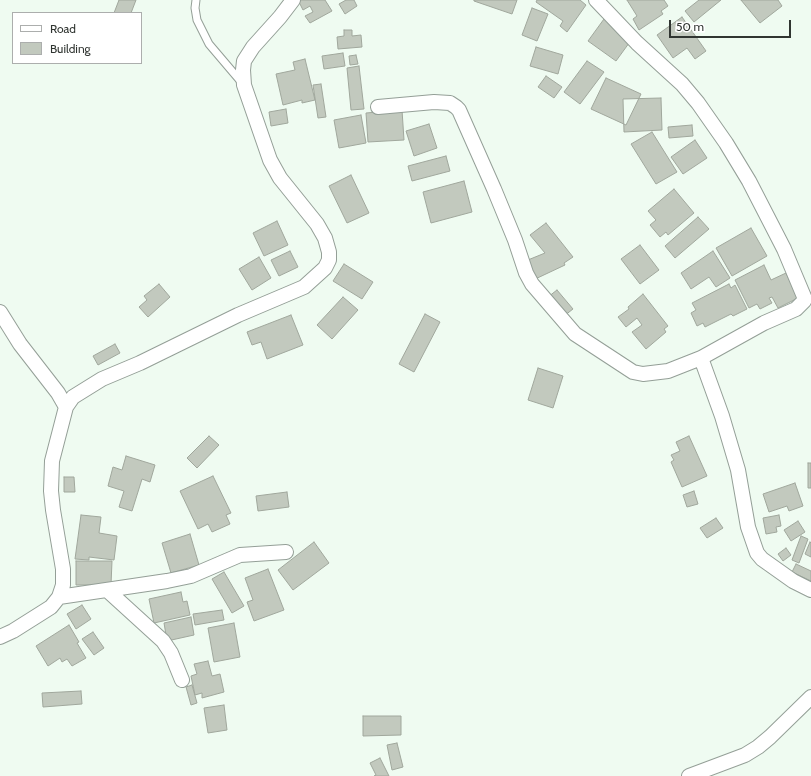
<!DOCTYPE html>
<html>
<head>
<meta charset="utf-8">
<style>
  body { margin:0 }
  #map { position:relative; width:811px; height:776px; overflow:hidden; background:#effbf1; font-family:Cabin,sans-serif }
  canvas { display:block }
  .legend { position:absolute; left:12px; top:12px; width:130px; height:52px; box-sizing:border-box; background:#fff; border:1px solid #acaead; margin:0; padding:5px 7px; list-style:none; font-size:12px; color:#303531 }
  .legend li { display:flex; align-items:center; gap:8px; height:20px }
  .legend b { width:20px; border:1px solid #acaead }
  .scale { position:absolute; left:669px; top:20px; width:122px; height:18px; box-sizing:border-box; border:2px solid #303531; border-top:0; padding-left:5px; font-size:12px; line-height:14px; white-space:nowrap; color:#303531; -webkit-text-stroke:3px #fff; paint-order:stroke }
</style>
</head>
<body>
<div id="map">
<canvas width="811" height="776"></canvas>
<ul class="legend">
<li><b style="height:5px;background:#fff"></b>Road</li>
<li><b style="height:11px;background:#c2c9be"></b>Building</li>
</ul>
<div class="scale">50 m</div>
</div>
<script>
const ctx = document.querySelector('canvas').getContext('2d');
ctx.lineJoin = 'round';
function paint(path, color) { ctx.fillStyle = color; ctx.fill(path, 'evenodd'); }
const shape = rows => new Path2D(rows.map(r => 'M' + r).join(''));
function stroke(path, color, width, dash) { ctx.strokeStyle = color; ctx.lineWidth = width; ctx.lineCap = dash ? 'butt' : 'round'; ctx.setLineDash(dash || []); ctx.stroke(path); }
const building = shape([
  [119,0,136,0,131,13,114,13,119,0],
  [298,0,325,0,332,11,310,23,305,16,313,12,310,6,303,10,298,0],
  [346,0,354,0,357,6,345,14,339,4,346,0],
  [474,0,517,0,512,14,474,1,474,0],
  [537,0,580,0,586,5,567,32,560,26,563,21,536,2,537,0],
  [627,0,664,0,668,6,661,11,663,14,639,30,633,19,637,16,627,0],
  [699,0,721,0,694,22,685,11,699,0],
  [741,0,778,0,782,6,760,23,741,0],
  [532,8,548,14,537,41,522,35,532,8],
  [682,17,706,51,695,59,687,48,673,58,657,35,682,17],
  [604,19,632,39,616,61,588,41,604,19],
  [344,30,352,30,352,36,361,35,362,47,338,49,337,37,344,36,344,30],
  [536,47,563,55,558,74,530,66,536,47],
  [343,53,345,66,324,69,322,56,343,53],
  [356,55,358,64,350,65,349,56,356,55],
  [305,59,315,100,302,103,302,100,283,105,276,74,295,70,293,62,305,59],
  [587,61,604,72,580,104,564,92,587,61],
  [359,66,364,109,351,110,347,68,359,66],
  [546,76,562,87,554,98,538,87,546,76],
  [606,78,641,94,626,125,591,109,606,78],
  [321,84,326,117,318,118,313,85,321,84],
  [661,98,662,130,624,132,623,99,661,98],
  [286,109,288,123,271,126,269,112,286,109],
  [402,110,404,140,368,142,366,113,402,110],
  [361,115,366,143,339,148,334,120,361,115],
  [429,124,437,148,414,156,406,131,429,124],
  [692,125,693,136,669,138,668,127,692,125],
  [652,132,677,172,656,184,631,144,652,132],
  [695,140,707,158,683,174,671,157,695,140],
  [446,156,450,171,412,181,408,166,446,156],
  [351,175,369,213,347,223,329,186,351,175],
  [464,181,472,212,431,223,423,192,464,181],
  [674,189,694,213,668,235,666,232,660,237,650,225,656,220,648,211,674,189],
  [698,217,709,229,675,258,665,246,698,217],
  [277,221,288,245,264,256,253,233,277,221],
  [546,223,573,257,564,263,565,265,531,281,523,262,545,253,530,235,546,223],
  [751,228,767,256,732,276,716,248,751,228],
  [640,245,659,270,640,284,621,259,640,245],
  [290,251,298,267,279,276,271,260,290,251],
  [713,251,730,278,716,287,709,277,691,289,681,273,713,251],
  [259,257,271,278,252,290,239,269,259,257],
  [344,264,373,282,362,299,333,281,344,264],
  [764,265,771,280,786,273,798,298,778,308,772,297,769,298,772,303,760,309,757,304,749,308,735,280,764,265],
  [159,284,170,297,148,317,139,307,147,300,144,296,159,284],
  [729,284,731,288,735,285,747,309,733,316,731,314,705,327,703,323,697,326,691,313,696,310,692,303,729,284],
  [557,290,573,309,564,316,548,297,557,290],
  [643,294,668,326,664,329,666,332,646,349,632,332,642,325,637,318,626,327,618,317,629,309,628,307,643,294],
  [343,297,358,310,332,339,317,325,343,297],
  [425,314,440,322,414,372,399,364,425,314],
  [291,315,303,345,267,359,261,342,252,345,247,332,291,315],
  [115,344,120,353,98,365,93,356,115,344],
  [538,368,563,376,553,408,528,400,538,368],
  [209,436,219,445,197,468,187,458,209,436],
  [689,436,707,476,682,487,671,462,674,460,671,455,680,451,676,442,689,436],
  [126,456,155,465,150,482,142,479,132,511,119,507,124,491,108,486,113,467,122,470,126,456],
  [808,463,811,463,811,488,808,488,808,463],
  [213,476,231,513,226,515,230,524,212,532,208,524,198,529,180,491,213,476],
  [64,477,74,477,75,492,64,492,64,477],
  [795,483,803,506,789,511,787,506,769,512,763,494,795,483],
  [694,491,698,504,687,507,683,495,694,491],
  [287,492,289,507,258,511,256,496,287,492],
  [81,515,101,517,99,533,117,536,114,560,89,557,89,560,75,559,81,515],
  [779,515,781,526,776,527,777,532,766,534,763,518,779,515],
  [716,518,723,528,707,538,700,528,716,518],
  [798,521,805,532,791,541,784,530,798,521],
  [190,534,199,565,171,573,162,543,190,534],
  [801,536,808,539,799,563,792,560,801,536],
  [314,542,329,563,293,590,278,570,314,542],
  [810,542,811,543,811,557,805,554,810,542],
  [786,548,791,555,783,561,778,554,786,548],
  [76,561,112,561,111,585,76,585,76,561],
  [796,564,811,571,811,581,792,572,796,564],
  [268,569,284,610,254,621,247,602,253,600,245,578,268,569],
  [224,572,244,606,232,613,212,579,224,572],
  [181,592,183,602,187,601,190,615,154,623,149,599,181,592],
  [82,605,91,619,76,629,67,614,82,605],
  [222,610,224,620,195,625,193,614,222,610],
  [191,617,194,635,167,641,164,623,191,617],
  [234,623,240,657,214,662,208,628,234,623],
  [69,625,79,642,77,643,86,658,72,666,67,659,62,662,60,658,48,666,36,646,69,625],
  [93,632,104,648,94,655,82,639,93,632],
  [208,661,212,676,220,674,224,692,202,698,202,693,195,695,191,676,197,674,194,664,208,661],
  [192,685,197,703,191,705,186,687,192,685],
  [81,691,82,704,43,707,42,693,81,691],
  [224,705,227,730,208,733,204,708,224,705],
  [363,716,401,716,401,735,363,736,363,716],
  [397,743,403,767,392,770,387,745,397,743],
  [380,758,389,776,374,776,376,775,370,763,380,758]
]);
paint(building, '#c2c9be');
stroke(building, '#a0a79c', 1);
const service = shape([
  [196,0,195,8,197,20,209,44,243,84]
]);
const minor = shape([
  [378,107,434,102,450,103,456,107,459,110,494,189,515,240,526,273,532,284,575,334,633,372,643,374,668,371,701,358,764,323,796,309,804,301,805,299,784,249,749,181,726,143,698,103,682,84,637,43,596,0],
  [0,312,20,344,58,393,66,407],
  [701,358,722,416,738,470,748,527,757,553,762,559,793,581,811,590],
  [107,590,163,641,171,653,182,680],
  [59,597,167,581,191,576,240,555,286,552],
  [0,637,13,631,51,607,59,597,63,585,63,569,53,510,51,491,52,461,66,407,73,397,102,379,140,363,238,315,304,287,325,268,329,260,329,252,325,238,317,224,280,178,270,160,244,85,243,70,244,61,253,47,280,17,293,0],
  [689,776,745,755,758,747,770,737,811,697]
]);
stroke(service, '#949f97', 9);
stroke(minor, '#949f97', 16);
stroke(service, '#fff', 7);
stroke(minor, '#fff', 14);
</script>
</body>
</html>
